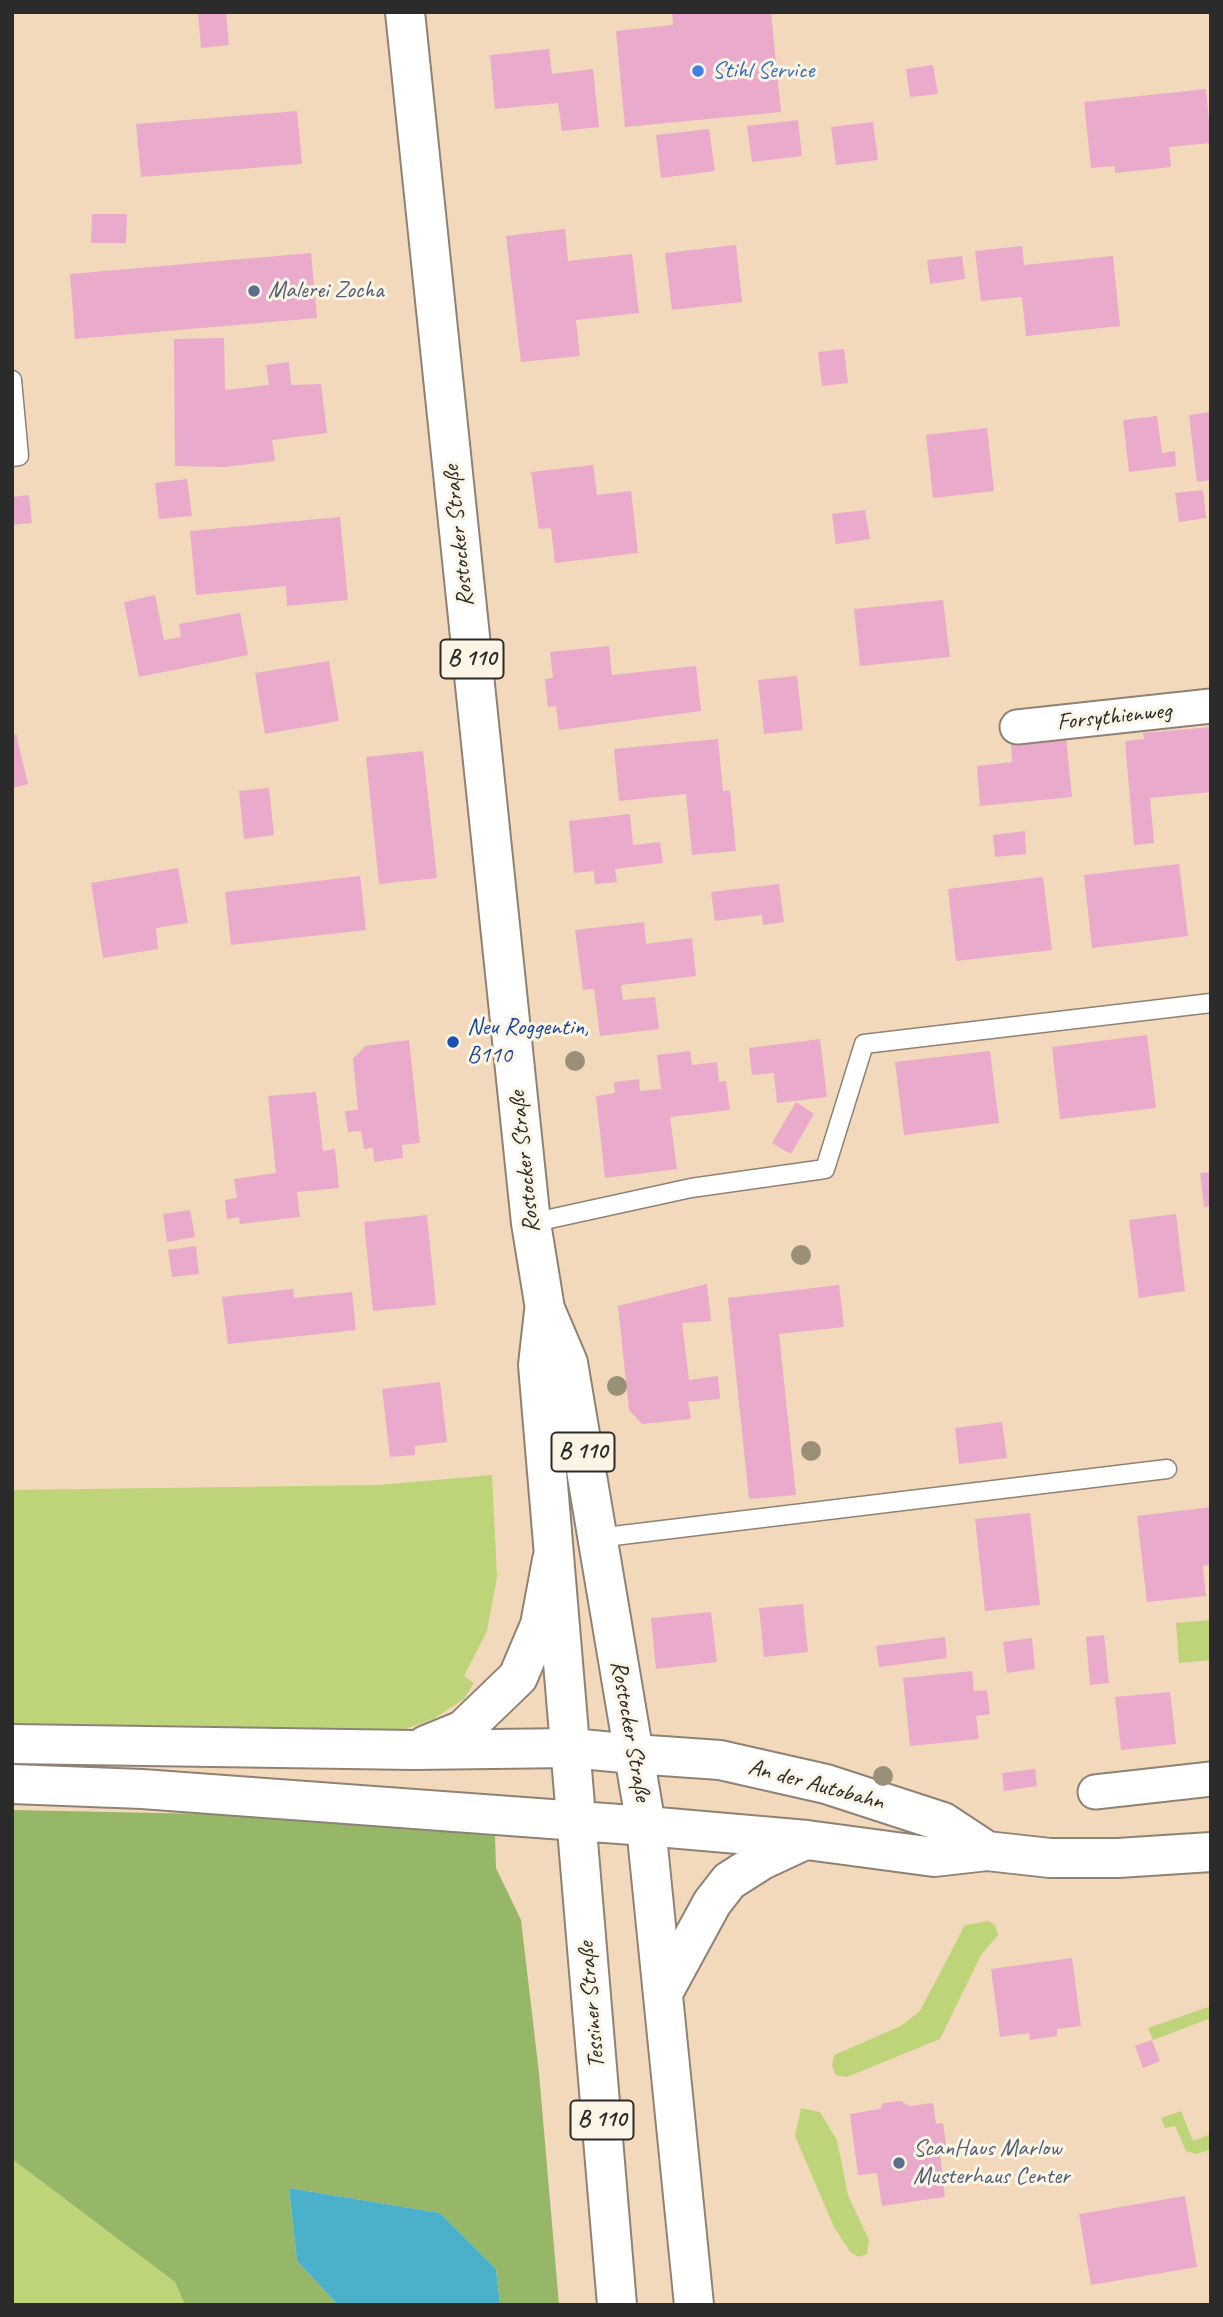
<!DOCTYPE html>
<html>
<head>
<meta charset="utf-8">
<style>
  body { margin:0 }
  #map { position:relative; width:1223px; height:2317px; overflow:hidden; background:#f3d9bc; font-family:Caveat,sans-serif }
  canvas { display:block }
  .frame { position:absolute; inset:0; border:14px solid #2b2b2b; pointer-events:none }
</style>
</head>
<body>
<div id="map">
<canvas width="1223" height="2317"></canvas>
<div class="frame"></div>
</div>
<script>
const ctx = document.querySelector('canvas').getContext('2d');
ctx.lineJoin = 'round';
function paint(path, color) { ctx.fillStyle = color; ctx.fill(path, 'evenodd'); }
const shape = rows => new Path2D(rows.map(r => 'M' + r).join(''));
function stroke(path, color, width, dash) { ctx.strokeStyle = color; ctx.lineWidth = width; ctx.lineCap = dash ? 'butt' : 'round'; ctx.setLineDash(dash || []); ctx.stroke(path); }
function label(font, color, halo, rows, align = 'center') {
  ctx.font = font + ' Caveat,sans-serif'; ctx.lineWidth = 6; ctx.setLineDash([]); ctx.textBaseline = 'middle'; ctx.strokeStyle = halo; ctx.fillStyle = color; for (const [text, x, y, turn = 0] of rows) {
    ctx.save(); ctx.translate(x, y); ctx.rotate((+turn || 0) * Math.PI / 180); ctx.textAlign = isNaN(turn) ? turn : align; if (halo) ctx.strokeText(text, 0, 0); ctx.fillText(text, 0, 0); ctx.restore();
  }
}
paint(shape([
  [492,1475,497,1577,487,1631,464,1676,474,1683,464,1699,433,1719,383,1737,12,1732,12,1490,379,1485],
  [1211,1620,1211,1660,1179,1663,1176,1623],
  [988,1921,995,1925,998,1935,981,1955,940,2039,847,2077,836,2075,832,2066,834,2055,901,2026,920,2011,965,1925],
  [1211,2006,1211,2018,1153,2040,1148,2028],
  [801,2108,820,2112,837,2140,848,2195,869,2240,867,2254,859,2257,850,2252,834,2227,795,2136],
  [1181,2111,1193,2141,1211,2134,1211,2149,1197,2154,1186,2151,1175,2126,1165,2128,1161,2118],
  [12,2159,175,2282,185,2305,12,2305]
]), '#bed478');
paint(shape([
  [12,1810,352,1817,495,1836,496,1868,521,1920,539,2073,559,2305,500,2305,496,2269,440,2213,289,2188,297,2261,338,2305,185,2305,175,2282,12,2159]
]), '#96b668');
paint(shape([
  [289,2188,440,2213,496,2269,500,2305,338,2305,297,2261]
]), '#4bb0ca');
paint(shape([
  [198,12,226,12,229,45,201,48],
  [672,12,771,12,781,112,625,127,616,31,673,25],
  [549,49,552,74,593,69,599,127,562,131,558,103,495,109,490,55],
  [933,65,938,94,910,97,906,69],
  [1206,89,1211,143,1169,147,1171,167,1115,173,1115,166,1091,168,1084,102],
  [297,111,302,164,141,177,136,124],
  [798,120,802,156,752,162,747,126],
  [873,122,878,160,836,165,831,127],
  [709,129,715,171,661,178,656,135],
  [92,214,127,214,126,243,91,243],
  [565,229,568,261,632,254,639,313,576,320,580,356,521,362,506,236],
  [736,245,742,302,672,310,665,253],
  [1022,246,1024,265,1113,256,1120,326,1026,336,1022,297,981,301,975,251],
  [311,253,317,318,75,339,70,274],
  [962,256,965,279,930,284,927,260],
  [224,338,225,390,269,385,266,365,289,362,291,385,321,384,327,433,272,440,275,461,224,467,175,466,174,339],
  [844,349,848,383,822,386,818,352],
  [1211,412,1211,480,1197,482,1189,415],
  [1157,416,1162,453,1175,451,1176,466,1129,472,1123,420],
  [987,428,994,491,933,498,926,435],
  [593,465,597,495,631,491,638,553,555,563,551,528,539,529,531,472],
  [187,479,192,516,159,519,155,483],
  [1203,490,1206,518,1179,522,1175,493],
  [29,495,32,523,12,525,12,497],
  [865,510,870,539,836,544,832,514],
  [340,517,348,600,287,606,286,586,196,595,190,531],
  [155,595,164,640,181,637,179,624,240,613,248,655,139,677,124,602],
  [943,600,950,657,860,666,854,609],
  [609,646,612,675,696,666,701,711,559,730,556,706,548,707,545,679,553,678,550,652],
  [329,661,339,721,265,734,255,673],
  [797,676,803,730,764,734,758,680],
  [1211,727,1211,792,1150,798,1154,843,1134,845,1125,741,1144,739,1143,733],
  [16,734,28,784,12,788,12,735],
  [1066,737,1072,797,980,806,977,766,1012,762,1011,743],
  [718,739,723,791,730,790,736,851,692,855,686,794,619,801,614,749],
  [423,751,437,878,379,884,366,757],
  [269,788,274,835,244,839,239,791],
  [630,814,633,845,660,842,663,863,615,869,617,882,595,884,594,871,574,873,569,821],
  [1025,831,1026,854,995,857,993,835],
  [1179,864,1188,936,1092,948,1084,875],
  [178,868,188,923,156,928,158,949,103,958,91,883],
  [360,876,366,930,231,945,225,892],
  [1043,877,1052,950,956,961,948,889],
  [779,884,784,922,763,925,762,915,715,921,711,892],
  [644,922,646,944,692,938,696,976,621,985,623,1000,655,997,659,1029,600,1036,594,989,583,990,575,930],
  [1147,1035,1156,1108,1060,1119,1052,1047],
  [820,1039,827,1097,777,1103,774,1073,752,1075,749,1048],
  [409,1040,420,1143,402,1145,403,1158,374,1162,373,1148,364,1149,361,1131,348,1132,345,1111,358,1110,353,1059,365,1046],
  [690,1051,692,1065,717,1062,719,1082,726,1081,730,1110,670,1117,677,1169,605,1178,596,1096,615,1093,614,1082,639,1079,640,1091,661,1089,657,1055],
  [990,1051,999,1123,904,1135,895,1062],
  [316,1092,323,1151,335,1149,339,1188,297,1192,300,1217,240,1224,239,1217,227,1219,225,1200,237,1198,234,1179,276,1173,268,1096],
  [796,1102,814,1114,791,1154,772,1143],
  [1211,1172,1211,1206,1204,1207,1200,1173],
  [190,1210,195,1237,167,1242,163,1214],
  [1176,1214,1185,1291,1139,1298,1129,1220],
  [427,1215,436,1305,373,1311,364,1222],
  [196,1246,199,1274,172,1277,168,1250],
  [707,1284,711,1321,682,1323,689,1380,718,1376,720,1399,688,1402,691,1419,642,1424,629,1410,618,1306],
  [839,1285,844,1327,779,1334,796,1495,749,1499,728,1298],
  [293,1289,294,1298,352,1292,356,1330,228,1344,222,1297],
  [440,1382,447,1442,415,1446,415,1455,390,1457,382,1389],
  [1002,1422,1007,1458,959,1464,955,1428],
  [1211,1507,1211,1565,1203,1566,1206,1596,1147,1602,1137,1516],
  [1030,1513,1040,1605,985,1611,975,1519],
  [803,1604,808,1652,764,1657,759,1608],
  [711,1612,717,1662,656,1669,651,1618],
  [1104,1635,1109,1683,1090,1685,1086,1637],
  [945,1637,947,1658,879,1667,876,1646],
  [1032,1638,1035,1669,1007,1673,1003,1642],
  [972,1671,974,1691,987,1690,990,1714,976,1716,979,1739,910,1746,903,1678],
  [1170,1692,1176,1744,1121,1750,1115,1697],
  [1035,1769,1037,1786,1004,1791,1002,1773],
  [1072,1958,1081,2026,1057,2029,1057,2036,1030,2040,1029,2033,1000,2037,991,1969],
  [1152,2040,1160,2061,1143,2068,1135,2046],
  [901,2101,909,2106,933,2103,936,2124,943,2123,947,2152,940,2153,945,2197,882,2206,877,2173,858,2175,850,2114,880,2109,883,2103],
  [1185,2196,1197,2267,1091,2285,1079,2214]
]), '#e9aacb');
const lane = shape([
  [12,380,19,456,12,457],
  [531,1223,691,1188,825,1169,864,1044,1211,1003],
  [597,1538,1167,1469]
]);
const street = shape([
  [1017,727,1211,706],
  [1095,1792,1211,1779]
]);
const secondary = shape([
  [634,1754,720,1760,826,1784,943,1822,987,1851],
  [646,1826,807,1840,934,1857,987,1851,1050,1858,1118,1858,1211,1852],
  [663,1993,712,1903,729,1881,762,1860,805,1840]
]);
const primary = shape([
  [405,12,531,1223,545,1309,568,1363,646,1826,694,2305],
  [544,1311,538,1365,617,2305],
  [571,1748,634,1754],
  [578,1821,646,1826]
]);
const highway = shape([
  [12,1744,414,1750,571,1748],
  [426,1745,463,1730,518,1677,540,1625,552,1560],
  [12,1784,142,1789,578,1821]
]);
stroke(lane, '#8f8274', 21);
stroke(street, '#8f8274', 37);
stroke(secondary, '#8f8274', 42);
stroke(primary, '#8f8274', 42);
stroke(highway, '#8f8274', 42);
stroke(lane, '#fff', 18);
stroke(street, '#fff', 33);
stroke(secondary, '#fff', 38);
stroke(primary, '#fff', 38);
stroke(highway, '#fff', 38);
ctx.fillStyle = '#999077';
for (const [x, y] of [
  [575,1061],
  [801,1255],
  [617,1386],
  [811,1451],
  [883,1776]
]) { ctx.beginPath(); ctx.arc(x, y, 10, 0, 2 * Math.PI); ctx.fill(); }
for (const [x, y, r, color] of [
  [698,71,7,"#3f7fe0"],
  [254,291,7,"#5c6f8a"],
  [453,1042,7,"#1a4fb4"],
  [899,2163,7,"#5c6f8a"]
]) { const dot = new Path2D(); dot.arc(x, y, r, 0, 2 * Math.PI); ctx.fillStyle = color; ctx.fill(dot); stroke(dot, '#fcf5e5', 2.5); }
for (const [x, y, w] of [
  [472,659,63],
  [583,1452,63],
  [602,2120,63]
]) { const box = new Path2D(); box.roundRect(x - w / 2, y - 19.5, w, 39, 5); ctx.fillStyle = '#fcf5e5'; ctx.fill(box); stroke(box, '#2b2b2b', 2); }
label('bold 23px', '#2b2b2b', null, [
  ["B 110",472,659],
  ["B 110",583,1452],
  ["B 110",602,2120]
]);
label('24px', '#366cbe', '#fcf5e5', [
  ["Stihl Service",712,71]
], 'left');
label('24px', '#4e5e75', '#fcf5e5', [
  ["Malerei Zocha",268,291],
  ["ScanHaus Marlow",913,2149],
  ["Musterhaus Center",913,2177]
], 'left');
label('24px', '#2b2b2b', '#fcf5e5', [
  ["Rostocker Straße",459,536,-96],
  ["Forsythienweg",1114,717,-6],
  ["Rostocker Straße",525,1162,-96],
  ["Rostocker Straße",630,1731,80],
  ["An der Autobahn",816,1785,15],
  ["Tessiner Straße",592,2005,-95]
]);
label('24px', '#164399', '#fcf5e5', [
  ["Neu Roggentin,",467,1028],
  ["B110",467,1056]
], 'left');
</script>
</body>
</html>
